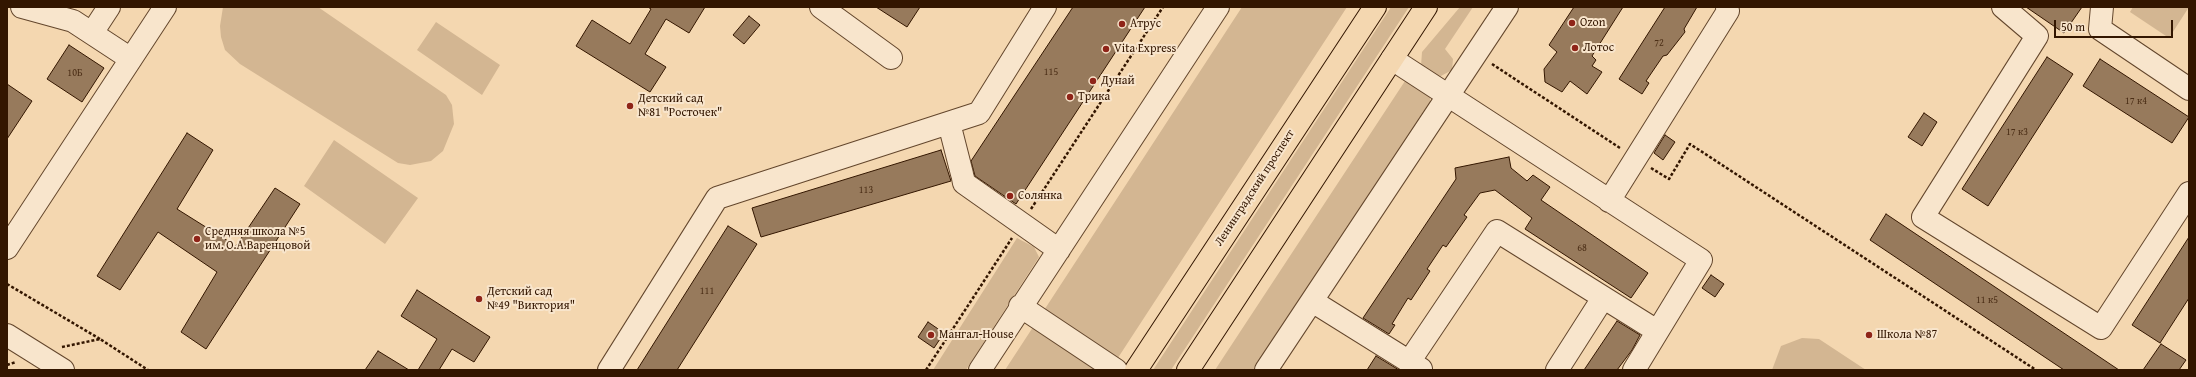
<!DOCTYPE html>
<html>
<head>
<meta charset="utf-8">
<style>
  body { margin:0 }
  #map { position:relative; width:2196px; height:377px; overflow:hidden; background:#f4d7b0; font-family:"Gentium Book Plus",serif }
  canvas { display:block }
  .frame { position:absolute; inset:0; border:8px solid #331600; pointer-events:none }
  .scale { position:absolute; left:2054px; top:20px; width:119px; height:18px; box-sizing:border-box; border:2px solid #331600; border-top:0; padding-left:5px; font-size:12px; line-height:14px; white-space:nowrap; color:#331600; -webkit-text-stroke:3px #f8e5cc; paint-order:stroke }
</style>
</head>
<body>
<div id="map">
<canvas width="2196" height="377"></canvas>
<div class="frame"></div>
<div class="scale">50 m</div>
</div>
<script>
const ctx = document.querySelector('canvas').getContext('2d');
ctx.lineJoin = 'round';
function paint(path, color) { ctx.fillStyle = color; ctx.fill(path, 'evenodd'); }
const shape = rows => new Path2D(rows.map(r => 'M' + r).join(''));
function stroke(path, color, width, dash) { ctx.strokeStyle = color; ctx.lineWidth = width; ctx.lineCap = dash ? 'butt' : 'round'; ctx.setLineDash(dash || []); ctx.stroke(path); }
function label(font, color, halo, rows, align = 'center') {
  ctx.font = font + ' "Gentium Book Plus",serif'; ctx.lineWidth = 4; ctx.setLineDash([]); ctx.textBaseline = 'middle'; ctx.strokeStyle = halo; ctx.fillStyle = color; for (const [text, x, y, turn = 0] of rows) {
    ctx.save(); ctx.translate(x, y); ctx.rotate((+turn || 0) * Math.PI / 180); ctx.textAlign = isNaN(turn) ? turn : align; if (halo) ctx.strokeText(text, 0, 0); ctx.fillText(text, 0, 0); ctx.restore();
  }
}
paint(shape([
  [223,7,318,7,446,95,452,105,454,124,443,151,431,161,410,165,398,163,240,64,225,50,221,37,220,26],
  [1242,7,1347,7,1110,370,1005,370],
  [1391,7,1409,7,1171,370,1153,370],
  [1460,7,1473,7,1445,49,1453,59,1452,70,1441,76,1435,75,1421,66,1422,52],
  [2133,7,2189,7,2169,38,2130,12],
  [436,22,500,65,482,95,417,50],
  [1405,81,1418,83,1430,93,1430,105,1256,370,1215,370],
  [334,140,418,198,385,244,304,186],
  [1017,238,1034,247,1039,257,966,370,933,370],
  [1802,338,1819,339,1866,370,1772,370,1781,346]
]), '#d3b692');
const building = shape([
  [648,7,705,7,689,33,666,19,645,54,666,67,650,92,576,46,592,20,630,44,651,9,648,7],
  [876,7,920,7,907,27,876,7],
  [1073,7,1145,7,1016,204,975,176,971,161,1073,7],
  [1574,7,1623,7,1592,56,1596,60,1592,66,1602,72,1587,94,1570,81,1562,92,1545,82,1544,69,1557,52,1549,45,1574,7],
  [1665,7,1697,7,1684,29,1685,32,1667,55,1663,56,1646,81,1649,83,1642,94,1619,79,1665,7],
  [2026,7,2082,7,2064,33,2026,7],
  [749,16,760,25,744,44,733,35,749,16],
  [69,45,104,68,82,102,47,79,69,45],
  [2047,57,2073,74,1988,206,1962,189,2047,57],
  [2100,59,2189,117,2172,143,2083,86,2100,59],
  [7,84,32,101,7,139,7,84],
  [1924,113,1937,122,1922,146,1908,137,1924,113],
  [187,133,213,150,177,209,236,246,275,188,300,204,206,349,181,332,217,272,158,232,120,290,97,276,187,133],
  [1665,135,1675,142,1663,160,1654,153,1665,135],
  [941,150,951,181,761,237,752,208,941,150],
  [1509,157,1511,168,1527,181,1533,175,1550,187,1541,200,1648,273,1631,298,1525,229,1532,218,1495,190,1480,193,1464,215,1467,217,1446,247,1443,245,1427,269,1430,271,1411,300,1408,298,1392,324,1395,325,1389,334,1363,318,1456,179,1455,168,1509,157],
  [1886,214,2119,370,2064,370,1870,240,1886,214],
  [728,226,757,244,677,370,637,370,728,226],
  [2189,237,2189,298,2160,343,2132,325,2189,237],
  [1711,275,1724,284,1715,297,1702,288,1711,275],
  [417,290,490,337,474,362,452,349,439,370,418,370,437,339,401,316,417,290],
  [1617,321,1640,335,1632,350,1617,370,1584,370,1617,321],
  [928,322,944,333,934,348,918,337,928,322],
  [2161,344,2186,360,2179,370,2143,370,2161,344],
  [378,351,409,370,365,370,378,351],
  [1376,356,1399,370,1367,370,1376,356]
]);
paint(building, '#977a5c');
stroke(building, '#331600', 1);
const minor = shape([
  [22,7,73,21,131,59],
  [821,7,891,58],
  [2003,7,2037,36,1923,217,2101,328,2189,193],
  [2102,7,2100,29,2189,89],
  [92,33,109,7],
  [1392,59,1701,260,1634,370],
  [949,123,962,174],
  [963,178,964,183,1059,250],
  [1609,201,1728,11,1727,7],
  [7,248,165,7],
  [1312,301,1421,369],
  [1020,306,1116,370],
  [7,335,63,370],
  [1409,362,1497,231,1657,331],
  [609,370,717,198,979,113,1045,7],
  [980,370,1218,7],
  [1266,370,1507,7],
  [1557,370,1603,298]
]);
const major = shape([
  [1136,370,1375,7],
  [1188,370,1426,7]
]);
stroke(minor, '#63462c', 24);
stroke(major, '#331600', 24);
stroke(shape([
  [1492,64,1620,148],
  [1651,168,1669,179,1690,144,2036,370],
  [1031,209,1163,7],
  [7,284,100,339],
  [62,347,100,339,148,370],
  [7,365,16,362],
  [926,370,1012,238]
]), '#331600', 2.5, [3, 2]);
stroke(minor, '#f8e5cc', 22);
stroke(major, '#f4d7b0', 22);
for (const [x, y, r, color] of [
  [1572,23,4,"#8f2418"],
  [1122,24,4,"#8f2418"],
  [1575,48,4,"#8f2418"],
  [1106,49,4,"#8f2418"],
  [1093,81,4,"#8f2418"],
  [1070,97,4,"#8f2418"],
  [630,106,4,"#8f2418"],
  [1010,196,4,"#8f2418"],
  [197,239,4,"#8f2418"],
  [479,299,4,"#8f2418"],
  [931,335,4,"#8f2418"],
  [1869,335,4,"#8f2418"]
]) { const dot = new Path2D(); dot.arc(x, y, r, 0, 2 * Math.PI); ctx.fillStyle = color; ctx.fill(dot); stroke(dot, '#f8e5cc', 1.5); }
label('10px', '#4c2f17', null, [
  ["72",1659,43],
  ["115",1051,72],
  ["10Б",75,73],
  ["17 к4",2136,101],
  ["17 к3",2017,132],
  ["113",866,190],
  ["68",1582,248],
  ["111",707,291],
  ["11 к5",1987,300]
]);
label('12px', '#331600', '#f8e5cc', [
  ["Ozon",1580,23],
  ["Атрус",1130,24],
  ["Лотос",1583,48],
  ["Vita Express",1114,49],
  ["Дунай",1101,81],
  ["Трика",1078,97],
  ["Детский сад",638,99],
  ["№81 \"Росточек\"",638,113],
  ["Солянка",1018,196],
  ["Средняя школа №5",205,232],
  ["им. О.А.Варенцовой",205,246],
  ["Детский сад",487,292],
  ["№49 \"Виктория\"",487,306],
  ["Мангал-House",939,335],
  ["Школа №87",1877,335]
], 'left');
label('12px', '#331600', '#f8e5cc', [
  ["Ленинградский проспект",1255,188,-57]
]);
</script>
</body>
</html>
